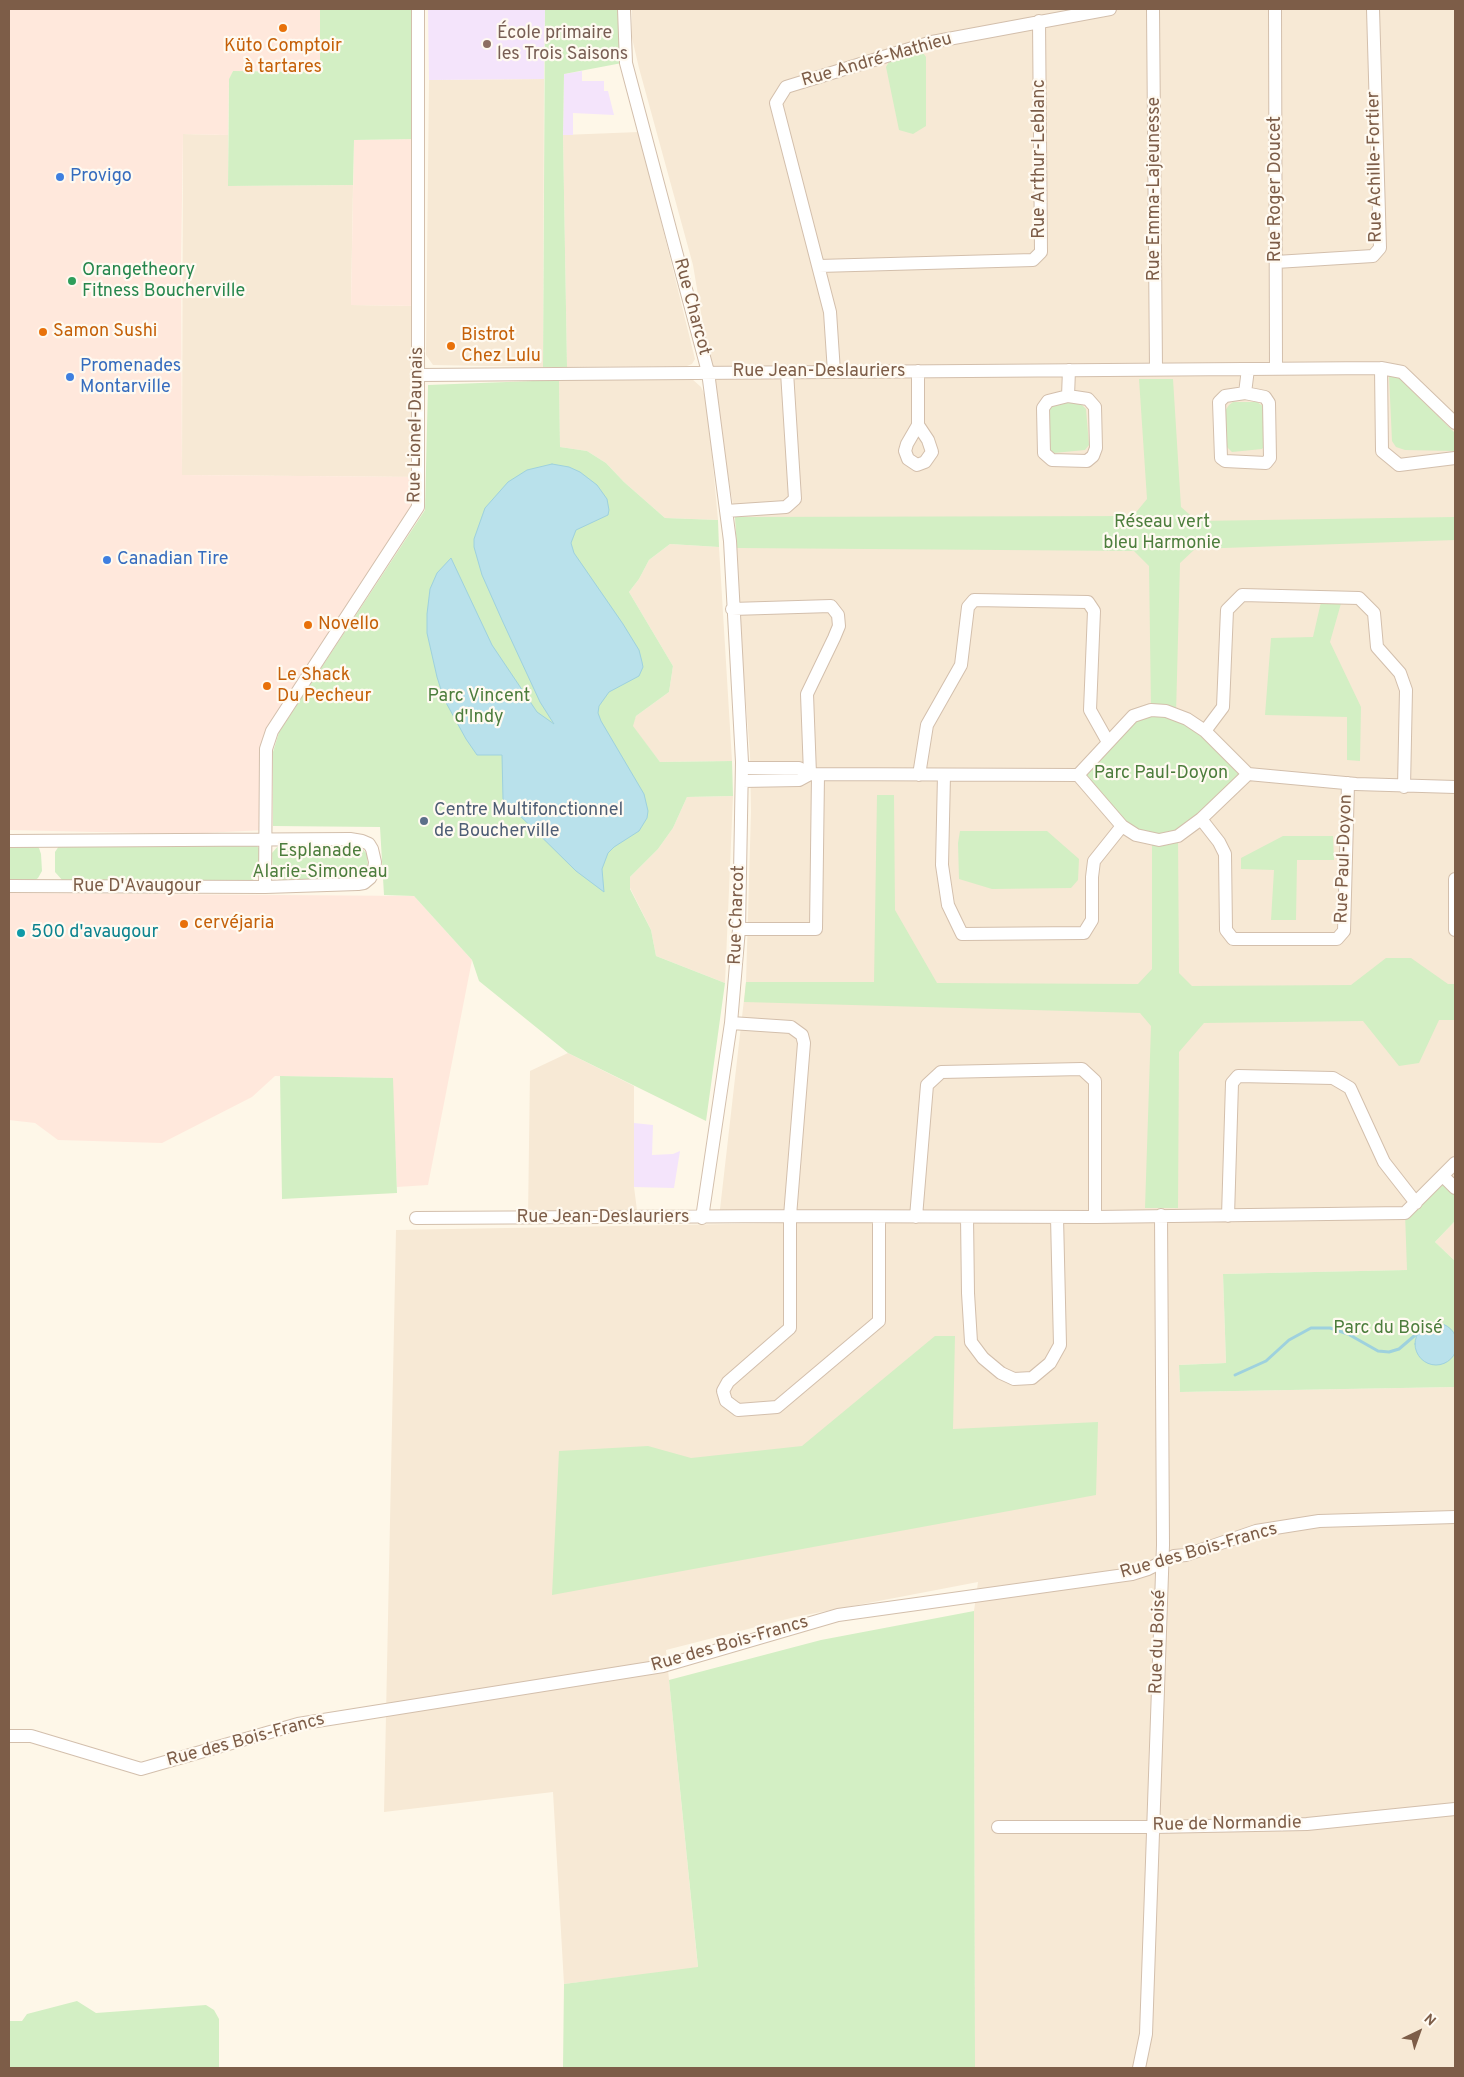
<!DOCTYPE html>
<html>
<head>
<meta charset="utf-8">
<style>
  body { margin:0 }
  #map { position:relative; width:1464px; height:2077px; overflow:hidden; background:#fef7e8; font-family:Overpass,sans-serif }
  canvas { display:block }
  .frame { position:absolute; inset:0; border:10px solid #7d5d48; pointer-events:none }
  .north { position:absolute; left:1394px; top:2007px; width:50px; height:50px; -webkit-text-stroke:4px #fffaf1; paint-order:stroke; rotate:42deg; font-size:14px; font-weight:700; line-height:20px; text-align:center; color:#7d5d48 }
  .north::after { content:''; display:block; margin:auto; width:18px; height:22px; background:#7d5d48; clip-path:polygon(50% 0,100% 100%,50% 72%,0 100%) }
</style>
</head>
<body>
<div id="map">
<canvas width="1464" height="2077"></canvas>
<div class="frame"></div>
<div class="north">N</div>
</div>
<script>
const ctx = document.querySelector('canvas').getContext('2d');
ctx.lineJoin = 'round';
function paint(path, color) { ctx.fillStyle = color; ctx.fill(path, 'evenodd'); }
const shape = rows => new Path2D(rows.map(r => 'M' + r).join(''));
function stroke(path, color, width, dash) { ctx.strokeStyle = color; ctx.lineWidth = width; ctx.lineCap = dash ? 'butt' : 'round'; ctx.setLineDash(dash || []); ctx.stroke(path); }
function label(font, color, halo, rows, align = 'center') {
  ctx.font = font + ' Overpass,sans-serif'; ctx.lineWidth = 4.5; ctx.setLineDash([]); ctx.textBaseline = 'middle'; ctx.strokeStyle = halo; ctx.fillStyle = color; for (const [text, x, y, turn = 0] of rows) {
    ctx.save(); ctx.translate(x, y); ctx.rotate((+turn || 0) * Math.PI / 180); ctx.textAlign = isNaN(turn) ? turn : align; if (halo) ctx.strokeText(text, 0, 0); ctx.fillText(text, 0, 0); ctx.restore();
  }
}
paint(shape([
  [632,9,1455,9,1455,1189,1406,1213,1408,1270,1223,1274,1226,1363,1179,1365,1180,1392,1455,1387,1455,2068,975,2068,974,1611,978,1582,795,1617,666,1650,698,1968,564,1984,553,1792,384,1812,396,1230,1060,1218,719,1218,746,982,751,812,750,754,741,643,737,548,735,517,693,265,639,68,632,38],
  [544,79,543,367,433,365,426,355,429,80],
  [639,132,695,359,692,364,687,366,567,367,563,135],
  [183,134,228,135,228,186,353,185,351,305,419,306,418,477,182,475],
  [692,379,701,387,707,400,718,520,665,518,624,482,606,463,587,451,560,447,559,380],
  [670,544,719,547,732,761,660,762,632,726,636,716,669,692,673,666,629,592,639,579,649,560],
  [733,796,725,983,656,956,651,930,630,888,630,877,658,849,673,828,687,797],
  [568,1053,634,1086,634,1187,638,1218,528,1218,530,1071],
  [1455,1221,1455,1261,1435,1242]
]), '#f7e9d5');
paint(shape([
  [9,9,320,9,320,72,233,71,229,79,228,135,183,134,181,263,182,475,418,477,418,507,272,731,265,830,184,834,9,830],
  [417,139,419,306,351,305,354,140],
  [9,893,414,896,472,960,428,1185,397,1187,392,1078,275,1076,252,1097,162,1143,58,1140,35,1123,9,1120]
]), '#ffe8dc');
paint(shape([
  [428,9,545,9,544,79,429,80],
  [582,71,582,81,604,81,604,91,608,91,614,115,573,113,573,135,563,135,564,74],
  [634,1123,653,1125,652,1155,673,1154,680,1151,674,1188,634,1187]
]), '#f4e4fb');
paint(shape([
  [320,9,418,9,417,139,354,140,353,185,228,186,229,79,233,71,320,72],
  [545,9,620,9,622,63,564,74,563,135,567,367,543,367],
  [921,50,926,57,926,126,913,134,899,130,886,67,890,60],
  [1389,376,1399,378,1455,433,1455,451,1405,450,1396,447,1392,441],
  [1139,379,1173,379,1181,507,1197,521,1455,517,1455,540,1195,549,1180,563,1176,714,1248,774,1178,836,1179,973,1192,986,1351,985,1386,958,1411,958,1448,984,1455,984,1455,1020,1439,1020,1419,1063,1399,1066,1363,1021,1204,1023,1179,1052,1178,1208,1145,1208,1151,1026,1140,1013,744,1002,746,982,874,982,877,795,894,795,895,910,937,983,1138,984,1152,969,1152,840,1136,835,1078,775,1108,742,1151,710,1149,566,1134,551,737,548,735,517,1133,516,1147,499],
  [559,380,560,447,587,451,606,463,624,482,665,518,718,520,719,547,670,544,649,560,639,579,629,592,673,666,669,692,636,716,633,726,660,762,732,761,733,796,687,797,673,828,658,849,630,877,630,889,651,930,656,956,725,983,706,1121,568,1053,479,981,472,960,414,896,384,895,380,827,273,826,273,752,279,732,425,510,428,385],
  [1233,402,1257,402,1264,407,1265,445,1262,449,1232,452,1225,445,1225,411,1229,405],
  [1056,403,1080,403,1086,409,1089,445,1085,450,1054,453,1050,450,1048,412,1051,406],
  [1342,600,1330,642,1361,707,1360,761,1347,760,1347,717,1265,715,1271,638,1313,637,1321,602],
  [960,831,1047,831,1079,859,1078,880,1071,888,992,889,959,879,958,843],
  [1283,836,1333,836,1334,860,1297,860,1296,920,1271,920,1274,870,1241,869,1241,858],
  [9,843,36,845,39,848,41,854,42,871,38,878,34,881,9,882],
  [255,844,260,849,260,875,251,881,63,881,55,872,55,852,59,846],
  [279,845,359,845,367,854,368,866,362,877,356,880,280,880,273,873,272,853],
  [280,1076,393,1078,397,1193,282,1199],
  [1443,1176,1455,1188,1455,1221,1435,1242,1455,1261,1455,1387,1180,1392,1179,1365,1226,1363,1223,1274,1407,1270,1405,1213],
  [935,1336,955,1336,953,1429,1098,1422,1096,1495,552,1595,559,1451,648,1446,691,1458,802,1446],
  [974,1611,975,2068,563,2068,564,1984,698,1967,669,1680,821,1640],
  [77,2001,96,2013,206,2005,214,2010,219,2019,219,2068,9,2068,9,2021,22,2021,27,2014]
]), '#d3efc4');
const water = shape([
  [552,464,569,467,580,472,597,485,607,499,609,510,608,515,576,530,571,543,574,553,623,624,639,650,642,662,643,667,639,676,609,692,599,706,598,713,601,721,644,794,648,811,647,818,639,831,614,847,608,853,602,869,604,892,576,871,503,799,502,755,477,755,466,739,444,699,437,677,427,633,427,614,430,589,437,573,451,558,492,645,537,712,554,724,540,702,502,620,482,575,474,547,474,539,485,508,508,482,527,470,552,464],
  '1415 1344a21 21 0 1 1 42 0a21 21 0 1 1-42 0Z'
]);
paint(water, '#b9e1eb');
stroke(water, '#9ed1de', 1);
stroke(shape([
  [1235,1375,1266,1361,1289,1340,1311,1328,1330,1328,1348,1334,1378,1351,1389,1352,1399,1349,1420,1331]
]), '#9ed1de', 3);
const minor = shape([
  [624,9,626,63,708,372,730,541,742,762,739,929,731,1023,702,1218],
  [1153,9,1156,369],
  [1275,9,1276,368],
  [1276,262,1373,256,1380,248,1373,9],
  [819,266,1033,260,1041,252,1039,21],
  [1381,368,1382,451,1399,465,1455,458],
  [918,371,918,425,907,444,905,451,908,459,917,465,925,462,932,452,928,440,918,425],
  [834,372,830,312,776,103,786,87,932,42,1110,9],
  [419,375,1381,368,1402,372,1455,423],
  [1245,393,1265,397,1269,403,1270,458,1266,463,1225,461,1221,458,1219,402,1225,396,1245,393,1248,369],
  [1068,396,1048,401,1043,408,1044,453,1052,460,1087,461,1093,456,1096,448,1095,407,1088,399,1068,396,1069,370],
  [726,511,786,507,795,499,787,372],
  [732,609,831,606,838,615,839,626,834,638,807,694,810,774],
  [1205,731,1223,707,1227,610,1242,595,1359,598,1374,613,1377,647,1400,673,1406,690,1404,787],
  [742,768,799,768,810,774],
  [919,775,927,725,961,665,968,607,974,600,1088,602,1094,611,1090,710,1108,742],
  [944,775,942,865,948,905,962,934,1084,933,1092,920,1092,877,1094,861,1122,826],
  [1078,775,1122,826,1136,835,1159,840,1178,836,1201,819,1248,774],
  [742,781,799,780,810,774,1078,775,1133,716,1151,710,1166,711,1187,719,1205,731,1248,774,1356,784,1455,787],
  [1201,819,1219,842,1225,854,1226,930,1233,939,1337,939,1344,931,1348,783],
  [9,841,350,839,362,841,369,844,372,849,375,862,374,870,370,878,364,883,358,884,265,887,9,886],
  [1455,879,1455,930],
  [265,887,266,749,272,731,418,507,418,9],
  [739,929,816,929,818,775],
  [731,1023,791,1027,802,1035,804,1043,790,1216,790,1328,728,1382,723,1391,726,1401,738,1410,777,1407,879,1321,879,1217],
  [1443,1176,1455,1188],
  [1228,1216,1232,1083,1238,1076,1333,1078,1350,1088,1384,1162,1416,1203],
  [916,1217,927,1085,941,1072,1082,1069,1095,1081,1095,1217],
  [967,1217,968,1293,971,1342,983,1358,1001,1373,1014,1379,1032,1378,1050,1363,1060,1345,1057,1217],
  [416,1218,790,1216,1095,1217,1405,1213,1455,1163],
  [9,1736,31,1736,141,1769,298,1724,663,1666,838,1615,1132,1574,1148,1569,1174,1556,1186,1555,1256,1531,1319,1521,1455,1517],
  [998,1827,1153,1827,1307,1824,1455,1809],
  [1139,2068,1146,2034,1163,1545,1161,1215]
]);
stroke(minor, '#d3bfac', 14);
stroke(minor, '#fff', 12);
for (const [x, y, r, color] of [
  [283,28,5,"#e8710a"],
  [487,44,5,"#8d6e63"],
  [60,177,5,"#3f7fe0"],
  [72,281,5,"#2e9e5b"],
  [43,332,5,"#e8710a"],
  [451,346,5,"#e8710a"],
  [70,377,5,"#3f7fe0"],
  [107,560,5,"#3f7fe0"],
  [308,625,5,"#e8710a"],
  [267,686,5,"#e8710a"],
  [424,821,5,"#5c6f8a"],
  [184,924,5,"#e8710a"],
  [21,933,5,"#0f9aa8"]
]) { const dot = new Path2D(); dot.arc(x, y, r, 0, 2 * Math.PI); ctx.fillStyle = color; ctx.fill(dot); stroke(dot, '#fffaf1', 2); }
label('18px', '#785e54', '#fffaf1', [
  ["École primaire",497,34],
  ["les Trois Saisons",497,55]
], 'left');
label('18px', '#c56008', '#fffaf1', [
  ["Küto Comptoir",283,47,"center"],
  ["à tartares",283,68,"center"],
  ["Samon Sushi",53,332],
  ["Bistrot",461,336],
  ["Chez Lulu",461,357],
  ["Novello",318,625],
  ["Le Shack",277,676],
  ["Du Pecheur",277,697],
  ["cervéjaria",194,924]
], 'left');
label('18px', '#7d5d48', '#fffaf1', [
  ["Rue André-Mathieu",877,61,-16],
  ["Rue Arthur-Leblanc",1040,159,-90],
  ["Rue Achille-Fortier",1376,167,-91],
  ["Rue Emma-Lajeunesse",1155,189,-90],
  ["Rue Roger Doucet",1276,189,-90],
  ["Rue Charcot",691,307,75],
  ["Rue Jean-Deslauriers",819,372],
  ["Rue Lionel-Daunais",417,425,-89],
  ["Rue Paul-Doyon",1345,859,-88],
  ["Rue D'Avaugour",137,887],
  ["Rue Charcot",738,915,-88],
  ["Rue Jean-Deslauriers",603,1218],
  ["Rue des Bois-Francs",1199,1552,-16],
  ["Rue du Boisé",1159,1642,-88],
  ["Rue des Bois-Francs",730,1645,-16],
  ["Rue des Bois-Francs",246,1741,-15],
  ["Rue de Normandie",1227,1825,-1]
]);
label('18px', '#366cbe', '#fffaf1', [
  ["Provigo",70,177],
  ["Promenades",80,367],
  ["Montarville",80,388],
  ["Canadian Tire",117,560]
], 'left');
label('18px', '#27864d', '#fffaf1', [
  ["Orangetheory",82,271],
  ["Fitness Boucherville",82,292]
], 'left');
label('18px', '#4c7d3c', '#fffaf1', [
  ["Réseau vert",1162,523],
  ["bleu Harmonie",1162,544],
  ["Parc Vincent",479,697],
  ["d'Indy",479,718],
  ["Parc Paul-Doyon",1161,774],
  ["Esplanade",320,852],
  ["Alarie-Simoneau",320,873],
  ["Parc du Boisé",1388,1329]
]);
label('18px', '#4e5e75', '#fffaf1', [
  ["Centre Multifonctionnel",434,811],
  ["de Boucherville",434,832]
], 'left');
label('18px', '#0d838f', '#fffaf1', [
  ["500 d'avaugour",31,933]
], 'left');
</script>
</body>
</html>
